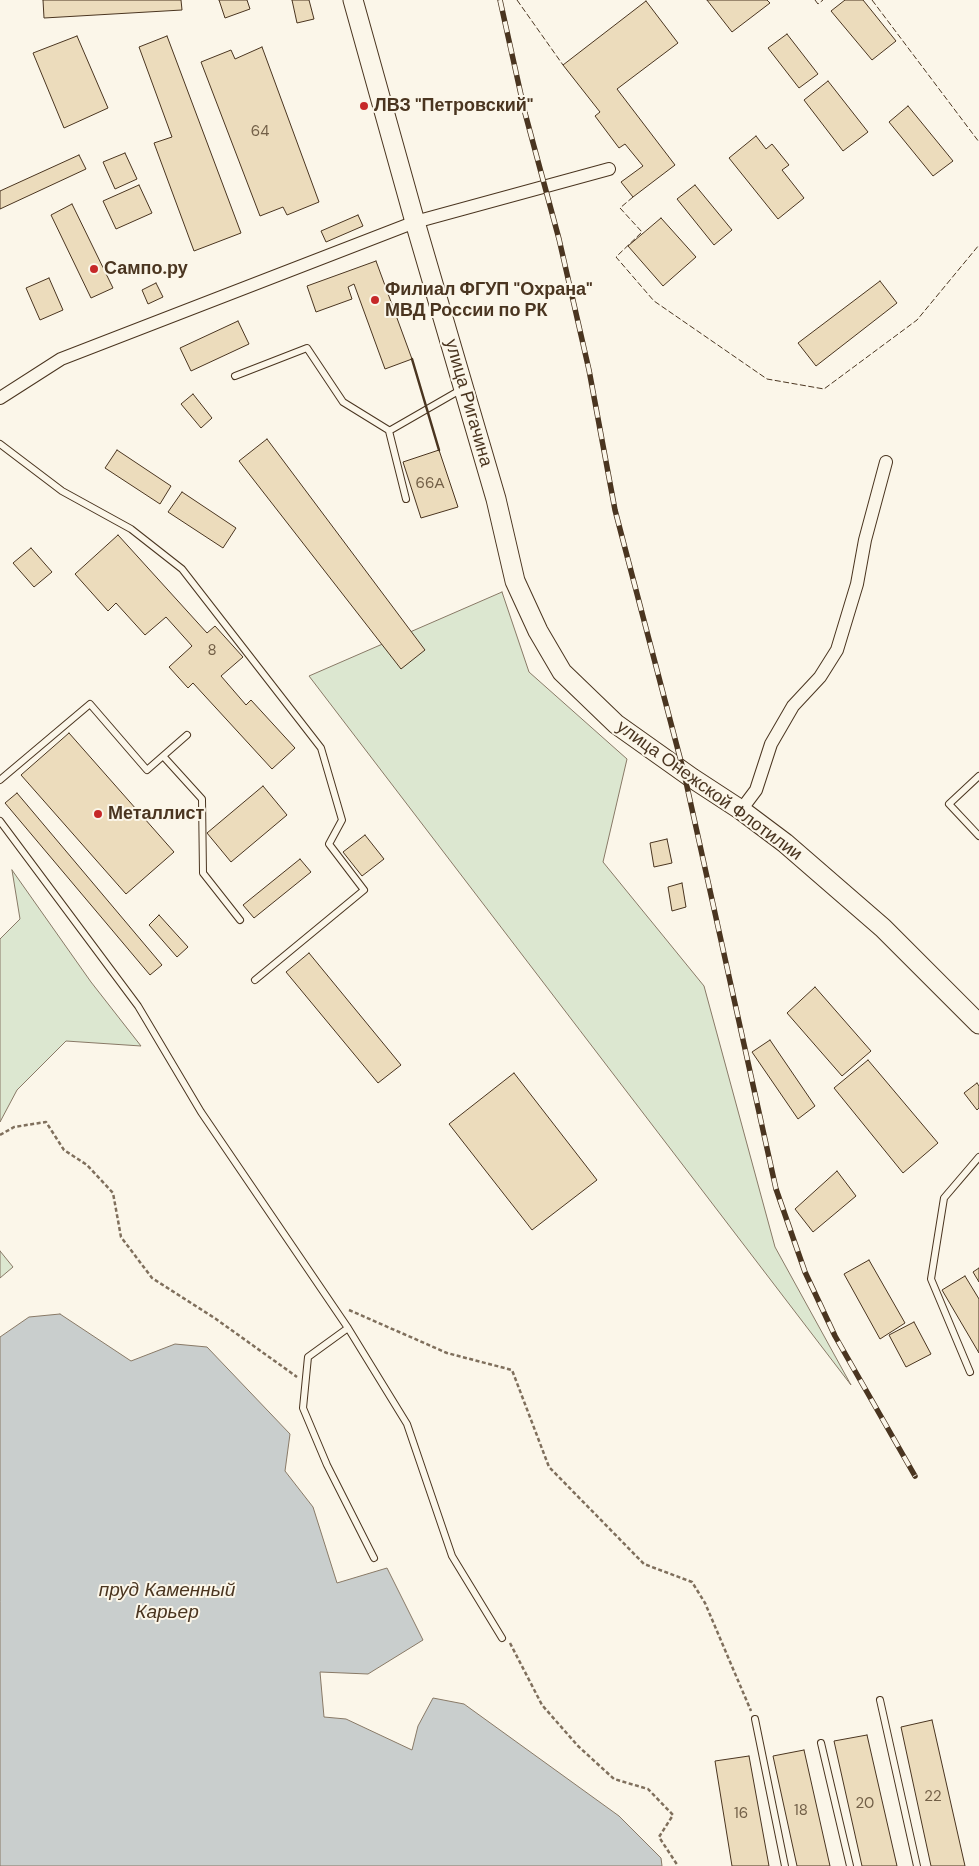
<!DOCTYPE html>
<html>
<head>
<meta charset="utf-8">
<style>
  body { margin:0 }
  canvas { display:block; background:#fbf6e9 }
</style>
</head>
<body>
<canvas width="979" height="1866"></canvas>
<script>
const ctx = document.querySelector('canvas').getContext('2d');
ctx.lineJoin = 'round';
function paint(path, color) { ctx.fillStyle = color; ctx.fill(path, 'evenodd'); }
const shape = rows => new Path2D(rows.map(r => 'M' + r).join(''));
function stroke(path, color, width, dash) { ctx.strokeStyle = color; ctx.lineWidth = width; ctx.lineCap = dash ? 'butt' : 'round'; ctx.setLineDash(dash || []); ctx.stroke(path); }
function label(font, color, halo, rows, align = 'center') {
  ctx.font = font + ' "DM Sans",sans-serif'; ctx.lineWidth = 4; ctx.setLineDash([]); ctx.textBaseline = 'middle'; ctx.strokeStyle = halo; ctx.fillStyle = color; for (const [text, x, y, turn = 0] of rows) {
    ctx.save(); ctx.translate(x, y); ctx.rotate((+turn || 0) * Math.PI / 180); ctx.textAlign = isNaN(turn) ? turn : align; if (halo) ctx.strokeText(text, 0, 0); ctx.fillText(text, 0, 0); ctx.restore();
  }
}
const green = shape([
  [502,592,529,672,627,759,603,862,704,986,775,1247,851,1385,309,676,502,592],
  [12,870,91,982,141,1046,66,1041,17,1090,0,1122,0,939,20,919,12,870],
  [0,1251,13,1267,0,1278,0,1251]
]);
paint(green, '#dce7d0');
stroke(green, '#887966', 1);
const water = shape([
  [60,1314,131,1361,175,1344,207,1347,290,1434,285,1471,313,1507,337,1583,387,1568,423,1640,368,1674,320,1672,324,1717,346,1719,412,1750,418,1726,433,1698,464,1704,619,1816,661,1858,662,1866,0,1866,0,1337,29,1317,60,1314]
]);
paint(water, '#c9cecd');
stroke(water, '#887966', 1);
const building = shape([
  [43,0,181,0,182,10,44,18,43,0],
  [219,0,247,0,250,9,225,18,219,0],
  [292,0,309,0,314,19,297,23,292,0],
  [707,0,767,0,770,3,732,32,707,0],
  [845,0,863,0,896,41,872,60,831,11,845,0],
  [646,1,678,43,617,89,675,165,633,197,621,182,643,166,625,144,619,148,595,116,600,112,563,65,646,1],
  [787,34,818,74,799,88,768,48,787,34],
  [77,36,108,108,64,128,33,53,77,36],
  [167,36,241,233,194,251,154,143,172,137,139,47,167,36],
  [262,47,319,202,287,215,283,207,260,216,201,62,231,50,235,59,262,47],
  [828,81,868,132,843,151,804,100,828,81],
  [908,106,953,161,933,176,889,122,908,106],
  [756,136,766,149,772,144,789,165,782,170,804,198,778,219,729,158,756,136],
  [125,153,137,179,115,189,103,162,125,153],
  [79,155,86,169,0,209,0,191,79,155],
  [139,185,152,213,116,229,103,201,139,185],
  [695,185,732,230,714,245,677,199,695,185],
  [72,204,113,288,91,298,51,215,72,204],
  [358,215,363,226,326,242,321,231,358,215],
  [661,218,696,257,663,286,628,246,661,218],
  [376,261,412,359,385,369,354,284,348,287,352,299,316,312,307,286,376,261],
  [49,278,63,310,40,320,26,288,49,278],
  [880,281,897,303,816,366,798,343,880,281],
  [156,283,163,297,148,304,142,290,156,283],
  [238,321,249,344,191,371,180,348,238,321],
  [193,394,212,418,201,428,181,404,193,394],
  [267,439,425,650,401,669,239,461,267,439],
  [117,450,171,486,160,504,105,468,117,450],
  [439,450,458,507,421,518,403,462,439,450],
  [182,492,236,528,223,548,168,512,182,492],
  [118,535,207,633,215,626,243,657,221,676,246,705,251,700,295,748,272,769,193,683,188,688,169,667,192,646,166,617,145,635,116,603,108,611,75,574,118,535],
  [31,548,52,572,34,587,13,563,31,548],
  [69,733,174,852,126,894,21,775,69,733],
  [263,786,287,815,231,862,207,833,263,786],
  [17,793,162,965,150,975,5,803,17,793],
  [365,835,384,859,362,876,343,852,365,835],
  [667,839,672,863,654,867,650,843,667,839],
  [300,859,311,872,254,918,243,905,300,859],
  [682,883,686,907,672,911,668,887,682,883],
  [159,915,188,947,177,957,149,925,159,915],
  [309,953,401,1065,378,1083,286,972,309,953],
  [815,987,871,1051,842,1076,787,1013,815,987],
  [770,1040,815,1106,798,1119,752,1052,770,1040],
  [868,1060,938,1143,903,1173,834,1088,868,1060],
  [514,1073,597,1180,532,1230,449,1124,514,1073],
  [977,1083,979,1086,979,1108,977,1110,964,1093,977,1083],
  [837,1171,856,1196,813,1232,795,1209,837,1171],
  [869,1260,905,1323,880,1339,844,1274,869,1260],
  [979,1268,979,1282,973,1272,979,1268],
  [965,1276,979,1299,979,1353,942,1290,965,1276],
  [914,1322,931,1354,906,1367,889,1335,914,1322],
  [932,1720,965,1866,931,1866,901,1727,932,1720],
  [867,1735,897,1866,862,1866,834,1741,867,1735],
  [804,1750,830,1866,797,1866,773,1756,804,1750],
  [749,1756,769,1866,732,1866,715,1761,749,1756]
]);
paint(building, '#ecdcbc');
stroke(building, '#4a3520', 1);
const service = shape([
  [235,376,307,348,343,402,390,431],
  [0,444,62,491,131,529,182,569,321,748,342,820,329,844,364,890,255,980],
  [406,499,389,431,462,389],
  [163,756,202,799,203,873,240,920],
  [979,776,949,804,979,836],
  [0,780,90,704,147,770,187,735],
  [0,821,138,1006,201,1112,348,1328,407,1424,452,1556,502,1638],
  [348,1328,308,1357,303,1408,327,1465,374,1558],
  [970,1372,931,1279,944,1198,979,1157],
  [880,1700,917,1866],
  [755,1719,785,1866],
  [821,1743,850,1866]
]);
const minor = shape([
  [0,398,61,359,415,222,609,169],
  [741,810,756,790,771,744,793,706,820,677,837,650,857,584,865,540,886,462]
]);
const secondary = shape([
  [353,0,415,222,496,499,515,581,538,631,562,672,616,724,692,778,741,810,785,843,883,928,979,1024]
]);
stroke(service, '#4a3520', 8);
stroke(minor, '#4a3520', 14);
stroke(secondary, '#4a3520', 21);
stroke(shape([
  [0,1135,14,1127,46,1122,64,1150,87,1165,113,1193,121,1237,152,1278,216,1319,297,1377],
  [349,1310,447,1353,512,1370,549,1467,644,1564,692,1582,705,1603,751,1711],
  [510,1643,542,1705,578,1746,614,1779,648,1789,673,1815,659,1837,678,1866]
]), '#7f6f5c', 2.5, [4, 2.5]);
stroke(service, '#fbf6e9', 6);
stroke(minor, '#fbf6e9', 12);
stroke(secondary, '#fbf6e9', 19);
const rail = shape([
  [500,0,525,113,559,239,589,370,615,510,684,773,776,1189,805,1272,835,1336,915,1476]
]);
stroke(rail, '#4a3520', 5.5);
stroke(rail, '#fbf6e9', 4, [11]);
stroke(shape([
  [517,0,563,65],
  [815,0,818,4,823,0],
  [872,0,979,142],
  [633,197,620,208,642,232,616,257,654,301,767,379,824,389,917,320,979,245]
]), '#4a3520', 1, [6, 2.5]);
stroke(shape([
  [412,359,439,450]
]), '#4a3520', 2.5);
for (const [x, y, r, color] of [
  [364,106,5,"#c62828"],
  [94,269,5,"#c62828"],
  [375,300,5,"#c62828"],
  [98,814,5,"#c62828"]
]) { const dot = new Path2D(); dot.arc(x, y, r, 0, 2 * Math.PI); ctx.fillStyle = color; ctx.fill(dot); stroke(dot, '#fbf6e9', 2); }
label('15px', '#725f47', null, [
  ["64",260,132],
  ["66А",430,484],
  ["8",212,651],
  ["22",933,1797],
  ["20",865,1804],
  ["18",801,1811],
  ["16",741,1814]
]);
label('bold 18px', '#4a3520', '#fbf6e9', [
  ["ЛВЗ \"Петровский\"",374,106],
  ["Сампо.ру",104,269],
  ["Филиал ФГУП \"Охрана\"",385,290],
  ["МВД России по РК",385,311],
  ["Металлист",108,814]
], 'left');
label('18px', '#4a3520', '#fbf6e9', [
  ["улица Ригачина",468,403,74],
  ["улица Онежской Флотилии",709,791,36]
]);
label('italic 19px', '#4a3520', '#fbf6e9', [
  ["пруд Каменный",167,1591],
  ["Карьер",167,1613]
]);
</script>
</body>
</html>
